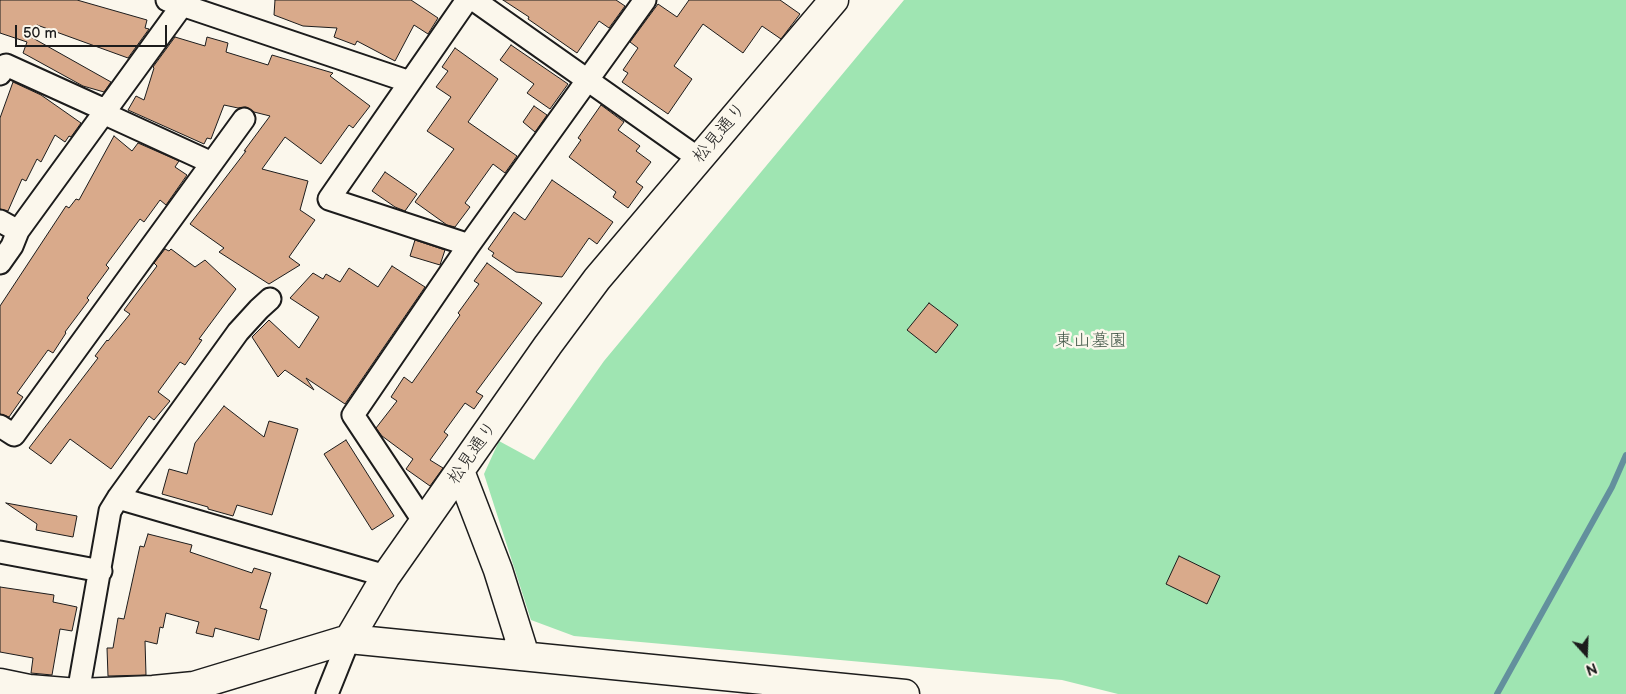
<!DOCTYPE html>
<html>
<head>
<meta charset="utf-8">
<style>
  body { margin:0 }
  #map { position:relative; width:1626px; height:694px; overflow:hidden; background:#fbf7ec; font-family:"Balsamiq Sans",sans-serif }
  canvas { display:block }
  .north { position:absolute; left:1561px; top:629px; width:50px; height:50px; -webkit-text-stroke:4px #fbf7ec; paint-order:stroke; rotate:160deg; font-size:14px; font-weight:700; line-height:20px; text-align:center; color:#1c1c1c }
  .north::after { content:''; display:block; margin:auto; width:18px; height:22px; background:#1c1c1c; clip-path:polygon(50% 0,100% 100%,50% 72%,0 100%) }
  .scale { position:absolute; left:15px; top:25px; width:152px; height:22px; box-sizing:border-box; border:2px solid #1c1c1c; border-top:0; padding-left:6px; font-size:15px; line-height:18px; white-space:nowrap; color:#1c1c1c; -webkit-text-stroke:4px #fbf7ec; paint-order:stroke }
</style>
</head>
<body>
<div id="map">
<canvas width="1626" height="694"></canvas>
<div class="north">N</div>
<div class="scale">50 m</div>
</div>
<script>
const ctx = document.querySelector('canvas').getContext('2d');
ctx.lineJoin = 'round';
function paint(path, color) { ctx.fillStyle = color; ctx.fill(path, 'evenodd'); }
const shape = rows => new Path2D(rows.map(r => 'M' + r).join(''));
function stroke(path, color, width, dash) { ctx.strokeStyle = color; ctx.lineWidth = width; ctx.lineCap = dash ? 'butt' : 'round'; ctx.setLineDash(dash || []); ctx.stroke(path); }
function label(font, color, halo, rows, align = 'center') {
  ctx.font = font + ' "Balsamiq Sans","Klee One",sans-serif'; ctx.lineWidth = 5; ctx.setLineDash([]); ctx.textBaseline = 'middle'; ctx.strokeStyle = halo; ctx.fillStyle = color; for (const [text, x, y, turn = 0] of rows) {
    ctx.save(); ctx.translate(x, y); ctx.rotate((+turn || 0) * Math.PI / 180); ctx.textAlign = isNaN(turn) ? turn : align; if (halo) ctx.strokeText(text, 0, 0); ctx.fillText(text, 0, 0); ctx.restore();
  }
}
paint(shape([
  [904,0,1626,0,1626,694,1118,694,1062,680,574,636,531,620,484,474,499,441,534,460,604,361]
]), '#9fe5b2');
stroke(shape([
  [1497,694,1612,487,1626,455]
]), '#63909d', 6);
const building = shape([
  [0,0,77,0,147,20,145,28,149,29,128,58,37,25,31,37,111,82,104,92,83,86,23,53,27,42,0,33,0,0],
  [275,0,411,0,438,18,428,34,414,25,395,61,357,41,355,45,334,37,337,28,303,26,274,15,275,0],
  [503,0,616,0,625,6,609,28,599,21,577,53,528,19,529,17,503,0],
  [689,0,780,0,800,14,781,39,762,26,743,53,703,24,674,66,692,79,668,114,622,82,628,73,623,70,638,48,630,42,658,4,677,17,689,0],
  [175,37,205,46,207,37,228,43,226,52,268,65,272,55,333,73,330,76,370,106,353,128,349,125,321,164,285,137,262,169,308,181,300,210,315,220,289,257,300,265,269,284,219,252,224,248,190,224,246,151,244,151,270,116,254,112,246,107,238,108,224,105,211,139,207,138,204,144,128,110,136,96,144,100,154,68,153,67,175,37],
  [511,45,568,84,550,109,527,93,534,84,500,60,511,45],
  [455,48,498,79,468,122,517,156,505,173,493,164,465,203,470,207,455,227,447,225,415,202,454,149,427,131,451,97,436,87,448,71,442,67,455,48],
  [13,82,41,95,81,123,71,137,69,136,65,142,55,135,41,162,37,159,26,181,22,179,8,211,0,209,0,118,13,82],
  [601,105,624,122,618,130,640,146,636,151,651,162,636,182,643,187,628,208,613,197,616,192,569,157,581,140,578,138,601,105],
  [534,106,547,115,535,132,523,122,534,106],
  [114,136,132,151,138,143,179,161,175,167,187,175,166,205,160,200,144,222,140,219,106,265,109,268,87,298,89,300,65,332,66,333,53,353,48,350,17,393,23,397,9,417,0,414,0,306,66,206,69,208,76,199,79,200,114,136],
  [385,172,417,194,405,211,395,207,372,191,385,172],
  [552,180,613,222,597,244,589,238,562,277,516,272,492,256,494,253,488,249,514,212,525,220,552,180],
  [415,240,445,250,440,265,410,256,415,240],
  [165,249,169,251,171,249,195,267,205,260,236,289,199,339,202,340,185,365,180,362,158,392,170,401,154,420,149,416,111,469,70,439,51,464,29,448,98,358,95,356,107,340,108,341,130,314,124,310,157,266,154,263,165,249],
  [487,263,542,303,476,392,483,396,474,409,465,403,444,432,448,435,430,460,443,468,430,486,406,469,413,459,382,436,376,428,397,401,391,397,404,377,412,383,460,315,458,313,479,284,474,281,487,263],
  [392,266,425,287,345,404,306,378,314,390,285,370,278,377,252,337,269,320,299,348,319,317,290,298,313,273,323,279,326,274,340,282,349,268,378,287,392,266],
  [929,303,958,325,936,353,907,330,929,303],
  [224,406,264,437,269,421,298,429,272,515,237,505,233,516,208,509,208,507,162,494,169,469,187,474,195,443,224,406],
  [346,440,394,516,372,530,324,454,346,440],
  [6,503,77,516,73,537,36,530,37,524,6,503],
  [148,534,192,545,190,552,252,573,254,568,271,573,260,608,267,610,259,640,215,628,213,637,196,633,199,622,166,613,163,628,160,627,157,644,145,641,146,675,108,676,107,648,113,648,118,618,124,619,140,546,144,547,148,534],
  [1179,556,1220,576,1207,604,1166,584,1179,556],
  [0,587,54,595,53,602,77,607,72,631,60,629,52,675,31,673,33,658,0,652,0,587]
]);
paint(building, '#d9aa8b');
stroke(building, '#1c1c1c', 1);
const street = shape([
  [167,0,410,82],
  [467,0,329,199,469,245],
  [474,0,698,158],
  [0,74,6,65,105,110],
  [103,113,212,163],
  [0,221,18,231],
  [0,263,12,246,18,231,186,0],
  [0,426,14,435,244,119],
  [118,498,386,576],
  [424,522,353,415,469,245,645,0],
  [0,552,101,571],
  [78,693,110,511,118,498,238,332,259,309,270,299],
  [327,694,349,639]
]);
const secondary = shape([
  [460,471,498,570,525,656],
  [349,639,905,694],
  [0,683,29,689,78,693,153,690,194,686,349,639,386,576,548,345,597,279,834,0]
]);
stroke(street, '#1c1c1c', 25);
stroke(secondary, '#1c1c1c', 31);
stroke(street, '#fbf7ec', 21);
stroke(secondary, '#fbf7ec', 28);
label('18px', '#1c1c1c', '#fbf7ec', [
  ["松見通り",720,133,-50],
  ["松見通り",473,453,-55]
]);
label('18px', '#435849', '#fbf7ec', [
  ["東山墓園",1091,341]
]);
</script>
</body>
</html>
